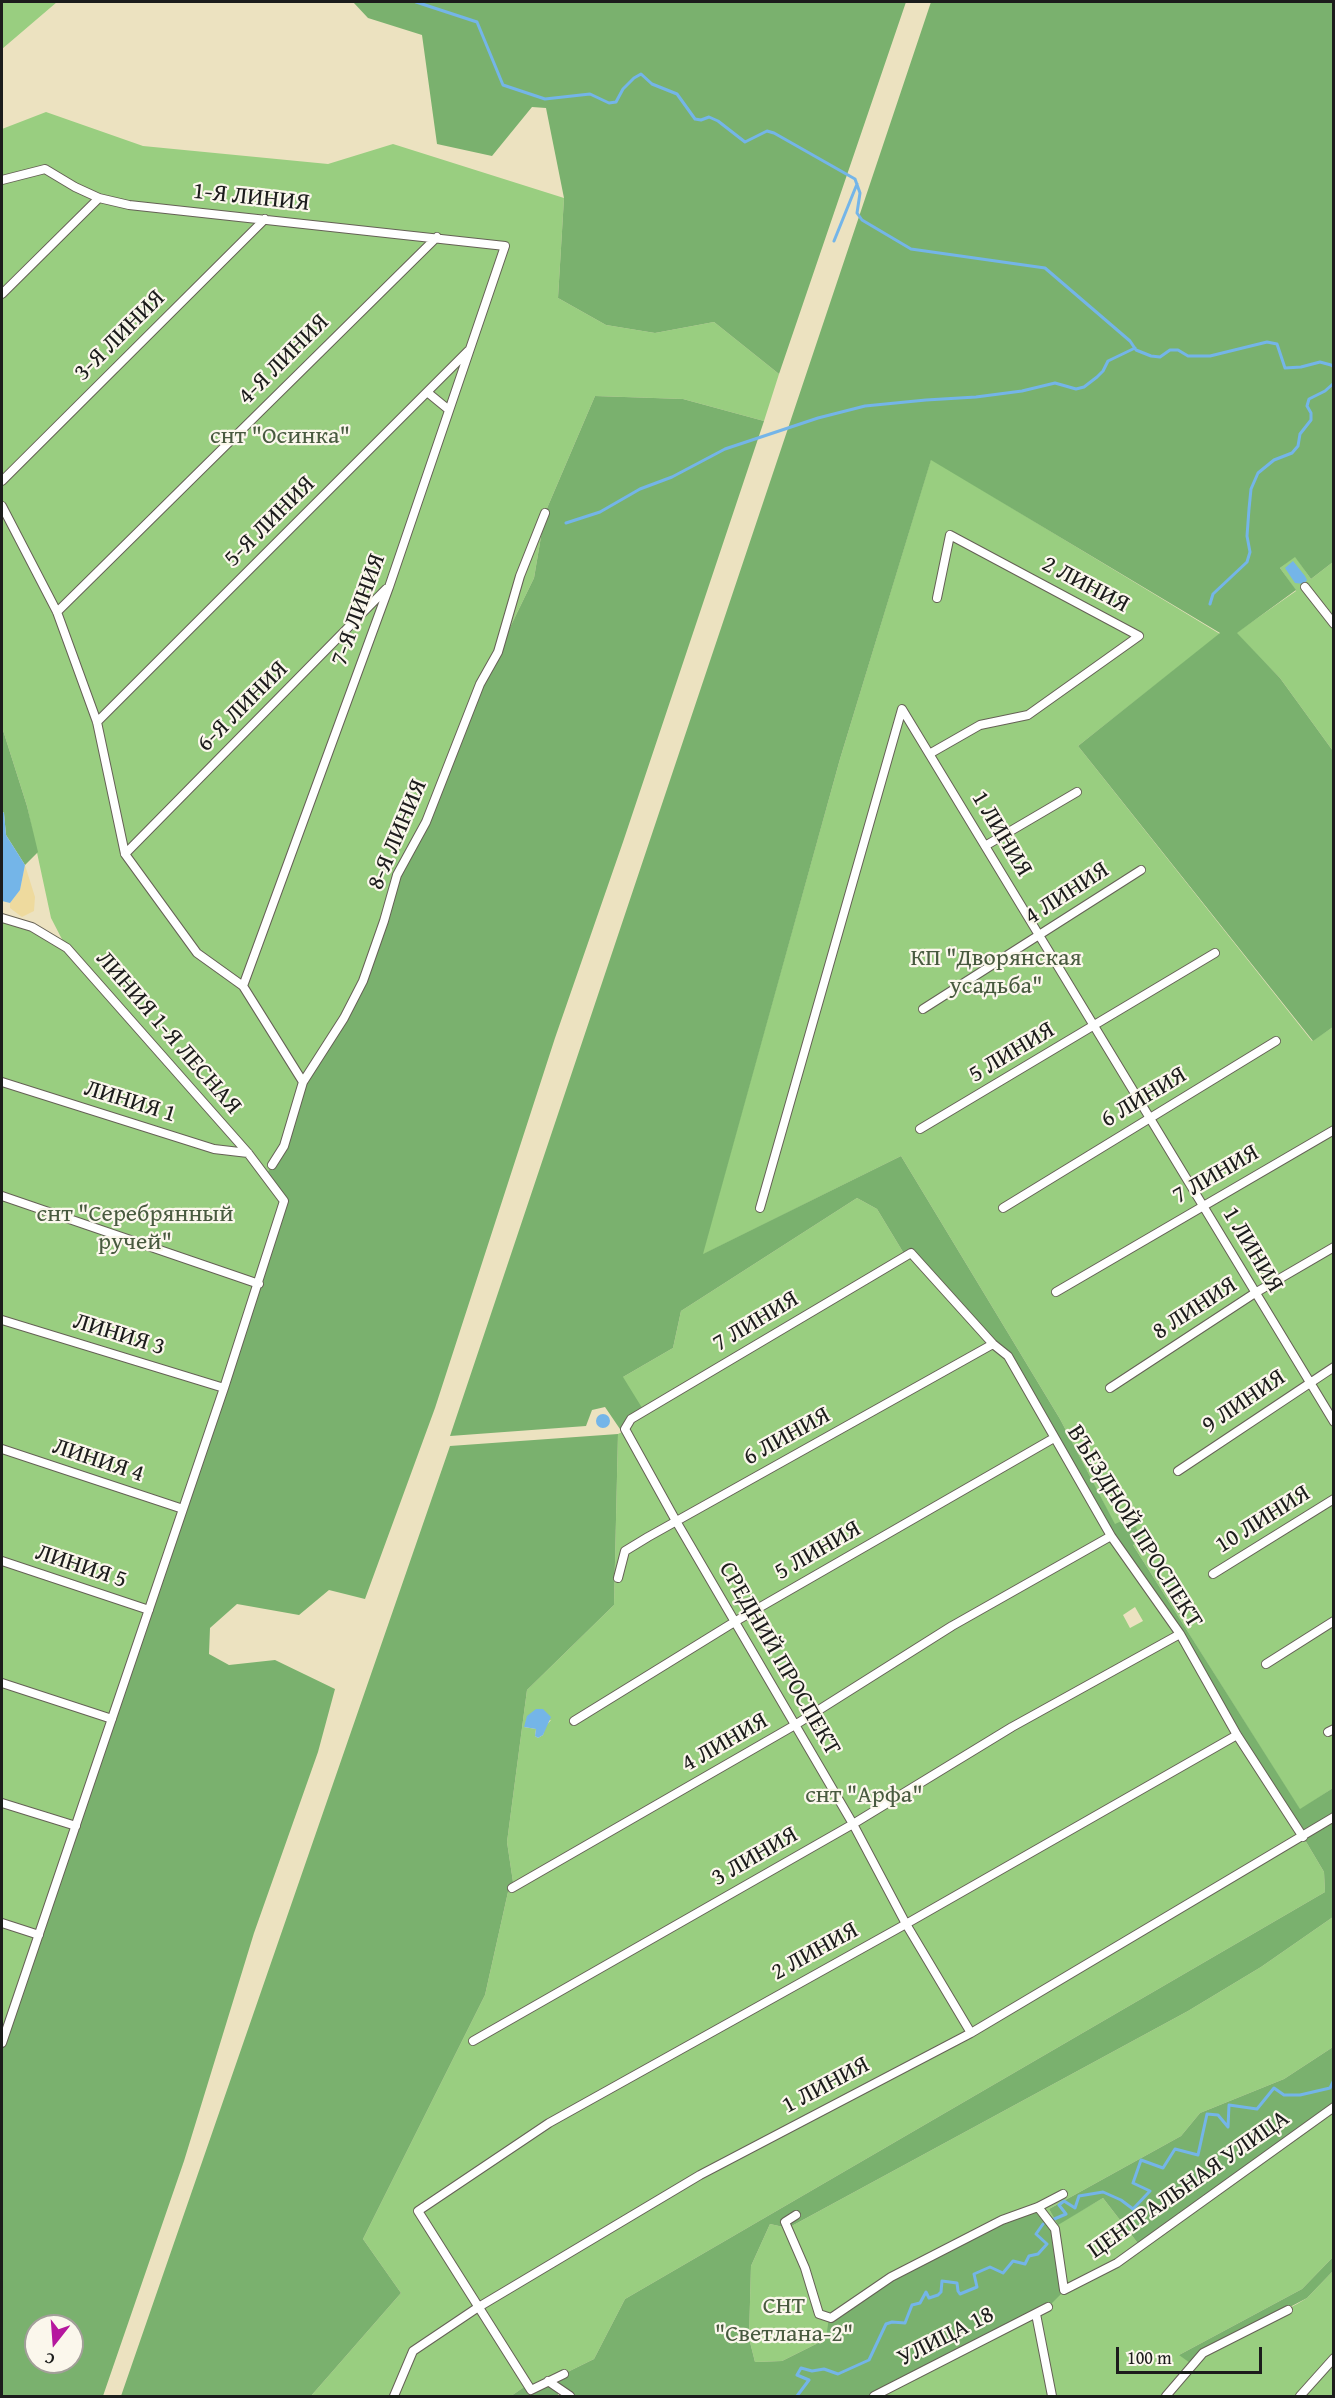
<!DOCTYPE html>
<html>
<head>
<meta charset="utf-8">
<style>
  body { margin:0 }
  #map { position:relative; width:1335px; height:2398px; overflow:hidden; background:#ece2c0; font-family:"Gentium Book Plus",serif }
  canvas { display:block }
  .frame { position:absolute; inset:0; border:3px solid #1c1c1c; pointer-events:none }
  .north { position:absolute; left:24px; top:2314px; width:60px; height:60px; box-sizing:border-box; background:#fbf7ec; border:2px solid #a29f99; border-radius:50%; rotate:197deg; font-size:16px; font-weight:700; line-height:24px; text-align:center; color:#1c1c1c }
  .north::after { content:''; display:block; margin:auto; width:21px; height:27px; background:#b5179e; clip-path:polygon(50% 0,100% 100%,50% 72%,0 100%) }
  .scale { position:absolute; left:1116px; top:2347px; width:146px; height:27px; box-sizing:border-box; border:3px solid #1c1c1c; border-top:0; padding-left:8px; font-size:18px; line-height:21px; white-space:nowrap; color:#1c1c1c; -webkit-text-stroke:4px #fbf7ec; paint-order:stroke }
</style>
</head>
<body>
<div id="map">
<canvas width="1335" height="2398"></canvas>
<div class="frame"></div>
<div class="north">С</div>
<div class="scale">100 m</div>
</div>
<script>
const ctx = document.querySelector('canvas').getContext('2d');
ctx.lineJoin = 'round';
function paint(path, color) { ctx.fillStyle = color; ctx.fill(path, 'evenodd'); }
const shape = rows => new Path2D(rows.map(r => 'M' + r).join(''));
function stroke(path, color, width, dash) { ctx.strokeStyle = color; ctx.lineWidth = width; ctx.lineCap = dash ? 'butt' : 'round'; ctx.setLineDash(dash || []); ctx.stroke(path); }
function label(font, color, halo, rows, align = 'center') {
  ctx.font = font + ' "Gentium Book Plus",serif'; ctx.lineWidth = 4.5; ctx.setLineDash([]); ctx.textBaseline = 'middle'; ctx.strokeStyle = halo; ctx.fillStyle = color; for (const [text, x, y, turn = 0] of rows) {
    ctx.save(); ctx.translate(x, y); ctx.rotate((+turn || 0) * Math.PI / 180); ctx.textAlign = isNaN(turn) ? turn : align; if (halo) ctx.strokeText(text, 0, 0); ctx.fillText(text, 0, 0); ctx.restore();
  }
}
paint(shape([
  [2,2,57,2,2,49],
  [46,112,143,146,328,164,393,144,564,198,558,298,606,325,655,333,714,322,779,374,764,421,683,399,595,396,545,513,534,578,498,652,372,958,284,1146,265,1176,284,1201,2,2043,2,918,32,927,66,947,51,918,27,806,2,727,2,129],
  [931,459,1220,634,1078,746,1312,1041,1333,1027,1333,1788,1300,1810,1133,1545,1130,1517,1115,1525,1060,1419,901,1156,702,1255,840,759],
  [1295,556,1311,579,1333,562,1333,751,1280,678,1236,633,1296,591,1280,568],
  [857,1198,877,1209,903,1252,1009,1360,1308,1845,1324,1872,1325,1892,625,2299,594,2359,531,2390,527,2385,511,2396,311,2396,401,2293,363,2239,485,1995,508,1892,513,1882,507,1842,527,1690,614,1605,618,1434,622,1432,623,1377,673,1348,681,1311],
  [1135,1607,1143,1621,1130,1628,1123,1615],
  [551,1720,545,1727,543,1735,538,1738,535,1736,536,1729,524,1727],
  [1333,1917,1333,2047,1284,2079,1200,2113,1181,2136,1049,2209,1058,2224,1103,2198,1140,2246,1333,2107,1333,2257,1302,2289,1179,2355,1203,2353,1297,2304,1307,2298,1333,2271,1333,2396,875,2396,826,2339,782,2361,755,2362,749,2338,751,2266,770,2224,788,2228,1188,2011,1261,1967]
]), '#99ce80');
paint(shape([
  [353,2,906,2,779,374,714,322,655,333,606,325,558,298,564,198,546,108,532,107,492,156,437,144,422,35,368,18],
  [931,2,1333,2,1333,562,1311,579,1295,557,1280,568,1296,590,1237,633,1280,678,1333,751,1333,1027,1313,1041,1078,746,1220,633,931,460,840,759,703,1254,901,1156,1060,1419,1115,1524,1130,1517,1142,1538,1133,1545,1300,1809,1333,1788,1333,1917,1261,1967,1188,2011,788,2228,770,2224,751,2266,749,2338,755,2362,782,2361,826,2339,829,2317,891,2277,1002,2220,1039,2209,1055,2229,1065,2290,1050,2305,875,2396,570,2396,561,2390,557,2396,511,2396,527,2385,531,2390,594,2359,625,2299,1325,1892,1324,1872,1308,1845,1173,1625,1104,1524,1009,1360,903,1252,877,1209,857,1198,681,1311,673,1348,623,1377,644,1411,630,1420,622,1432,605,1407,592,1410,586,1426,450,1436],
  [595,396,683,399,764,421,623,842,555,1038,435,1408,365,1599,329,1590,299,1615,237,1604,210,1628,209,1654,229,1665,275,1660,335,1689,318,1752,254,1933,184,2161,103,2396,2,2396,2,2043,284,1201,265,1176,284,1146,303,1082,363,981,397,875,426,822,498,652,534,578,545,513],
  [36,2326,72,2326,72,2362,36,2362],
  [2,727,27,806,38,852,25,865,6,835,4,813,2,811],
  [618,1434,614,1605,527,1690,507,1842,513,1882,508,1892,485,1995,363,2239,401,2293,311,2396,121,2396,450,1446],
  [1333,2047,1333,2107,1140,2246,1103,2198,1058,2225,1049,2209,1181,2136,1200,2113,1284,2079],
  [1333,2257,1333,2271,1307,2298,1203,2353,1193,2365,1179,2355,1302,2289]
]), '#7ab16e');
paint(shape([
  [25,865,35,897,34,911,22,917,10,908,10,903,20,890]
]), '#eeda9e');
paint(shape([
  [1293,561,1305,576,1307,580,1304,584,1295,583,1285,568],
  [2,811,4,813,6,835,25,865,20,890,10,903,2,901],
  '596 1421a7 7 0 1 1 14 0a7 7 0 1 1-14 0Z',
  [536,1709,543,1709,551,1717,543,1735,538,1738,535,1736,536,1729,524,1727,527,1716]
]), '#74b5e8');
stroke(shape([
  [416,2,477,22,503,85,545,99,590,94,609,103,616,102,623,89,634,78,641,74,652,84,677,94,695,119,701,120,709,117,718,121,745,142,767,131,774,133,855,179,860,193,857,213,862,220,911,249,1045,268,1130,341,1136,350,1151,356,1160,357,1170,350,1178,350,1188,356,1210,356,1267,342,1277,344,1285,368,1301,367,1320,362,1331,365,1334,367],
  [834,241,857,184],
  [566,523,600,512,640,489,672,477,725,449,818,418,865,406,926,400,976,397,1022,391,1055,383,1076,389,1084,387,1097,377,1103,371,1108,361,1135,348],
  [1210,604,1213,594,1247,562,1250,552,1247,536,1249,509,1251,489,1258,473,1274,460,1292,453,1298,446,1300,434,1311,420,1311,413,1307,406,1309,399,1325,391,1334,383],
  [1052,2220,1066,2214,1059,2205,1064,2201,1075,2208,1079,2196,1103,2192,1121,2200,1133,2209,1150,2191,1133,2183,1141,2160,1163,2168,1175,2149,1198,2155,1207,2114,1218,2115,1228,2127,1229,2105,1257,2109,1274,2088,1284,2095,1300,2095,1330,2088,1334,2080],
  [797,2396,809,2380,797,2375,801,2368,812,2371,824,2369,838,2374,869,2360,886,2324,892,2322,905,2323,912,2305,920,2303,926,2292,929,2298,938,2295,941,2292,942,2281,957,2283,958,2291,960,2294,977,2287,974,2274,990,2267,1003,2273,1013,2261,1025,2264,1029,2256,1038,2254,1047,2244,1036,2234,1043,2224]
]), '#74b5e8', 3);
const minor = shape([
  [2,180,45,169,75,187,99,198,129,205,505,246,389,587,243,986],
  [2,294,99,198],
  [427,392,449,410],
  [2,481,265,219],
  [2,506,57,612,97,722,125,854,197,953,243,986,303,1082],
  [1305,587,1334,624],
  [57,612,437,237],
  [97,722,468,351],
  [931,753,980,725,1028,715,1139,636,950,535,937,598],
  [985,846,1077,792],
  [125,854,386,589],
  [2,918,32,927,67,948,248,1153,284,1201,224,1388,2,2043],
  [923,1009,1141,870],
  [2,1082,214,1149,248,1153],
  [920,1129,1215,953],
  [272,1165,284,1146,303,1082,344,1018,363,981,384,921,397,875,426,822,480,684,498,652,520,576,545,513],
  [2,1196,259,1284],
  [760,1208,902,709,1334,1422],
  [1003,1208,1276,1041],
  [1056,1292,1334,1130],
  [2,1320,224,1388],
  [1110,1388,1255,1293,1334,1247],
  [2,1449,183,1509],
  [1178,1471,1334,1367],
  [2,1561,149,1610],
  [1213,1574,1334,1499],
  [618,1578,625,1551,648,1537,993,1344],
  [1266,1664,1334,1621],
  [2,1683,112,1719],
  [574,1721,736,1621,1054,1438],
  [1328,1732,1334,1729],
  [2,1803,76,1826],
  [512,1888,795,1725,952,1626,1111,1536],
  [2,1923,39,1935],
  [971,2033,906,1924,853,1824,676,1521,625,1429,631,1419,911,1253,993,1344,1008,1356,1111,1536,1180,1634,1237,1735,1303,1837],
  [473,2041,853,1824,1012,1727,1180,1634],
  [1038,2207,1055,2229,1064,2290,1117,2263,1334,2107],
  [796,2215,785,2222,805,2268,819,2314,831,2318,891,2277,1002,2220,1038,2207,1063,2194],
  [1036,2314,1052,2396],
  [564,2374,531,2390,418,2211,549,2123,906,1924,1237,1735],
  [548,2381,570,2396],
  [394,2396,413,2351,477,2308,700,2175,971,2033,1334,1817],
  [874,2396,1048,2307],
  [1166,2396,1203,2353,1288,2310],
  [1300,2396,1334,2358]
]);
stroke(minor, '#656155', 10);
stroke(minor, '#fff', 8);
label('24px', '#1c1c1c', '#fbf7ec', [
  ["1-Я ЛИНИЯ",251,198,6],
  ["3-Я ЛИНИЯ",120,336,-45],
  ["4-Я ЛИНИЯ",284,360,-45],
  ["5-Я ЛИНИЯ",270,522,-45],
  ["2 ЛИНИЯ",1085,585,28],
  ["7-Я ЛИНИЯ",359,610,-70],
  ["6-Я ЛИНИЯ",243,707,-45],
  ["1 ЛИНИЯ",1001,834,59],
  ["8-Я ЛИНИЯ",398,835,-67],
  ["4 ЛИНИЯ",1067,894,-33],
  ["ЛИНИЯ 1-Я ЛЕСНАЯ",168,1033,49],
  ["5 ЛИНИЯ",1012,1053,-31],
  ["6 ЛИНИЯ",1144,1098,-31],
  ["ЛИНИЯ 1",130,1102,17],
  ["7 ЛИНИЯ",1216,1175,-30],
  ["1 ЛИНИЯ",1252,1250,59],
  ["8 ЛИНИЯ",1195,1309,-33],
  ["7 ЛИНИЯ",756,1322,-31],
  ["ЛИНИЯ 3",119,1335,17],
  ["9 ЛИНИЯ",1244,1402,-34],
  ["6 ЛИНИЯ",787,1437,-29],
  ["ЛИНИЯ 4",98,1461,18],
  ["10 ЛИНИЯ",1263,1520,-32],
  ["ВЪЕЗДНОЙ ПРОСПЕКТ",1134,1527,58],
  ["5 ЛИНИЯ",818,1551,-30],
  ["ЛИНИЯ 5",81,1567,18],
  ["СРЕДНИЙ ПРОСПЕКТ",779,1659,60],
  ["4 ЛИНИЯ",725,1743,-30],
  ["3 ЛИНИЯ",755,1857,-30],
  ["2 ЛИНИЯ",815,1952,-29],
  ["1 ЛИНИЯ",826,2086,-28],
  ["ЦЕНТРАЛЬНАЯ УЛИЦА",1189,2185,-35],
  ["УЛИЦА 18",946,2337,-27]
]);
label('24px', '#485a3f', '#fbf7ec', [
  ["снт \"Осинка\"",280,437],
  ["КП \"Дворянская",996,959],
  ["усадьба\"",996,987],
  ["снт \"Серебрянный",135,1215],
  ["ручей\"",135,1243],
  ["снт \"Арфа\"",864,1796],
  ["СНТ",784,2307],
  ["\"Светлана-2\"",784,2335]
]);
</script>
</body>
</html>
